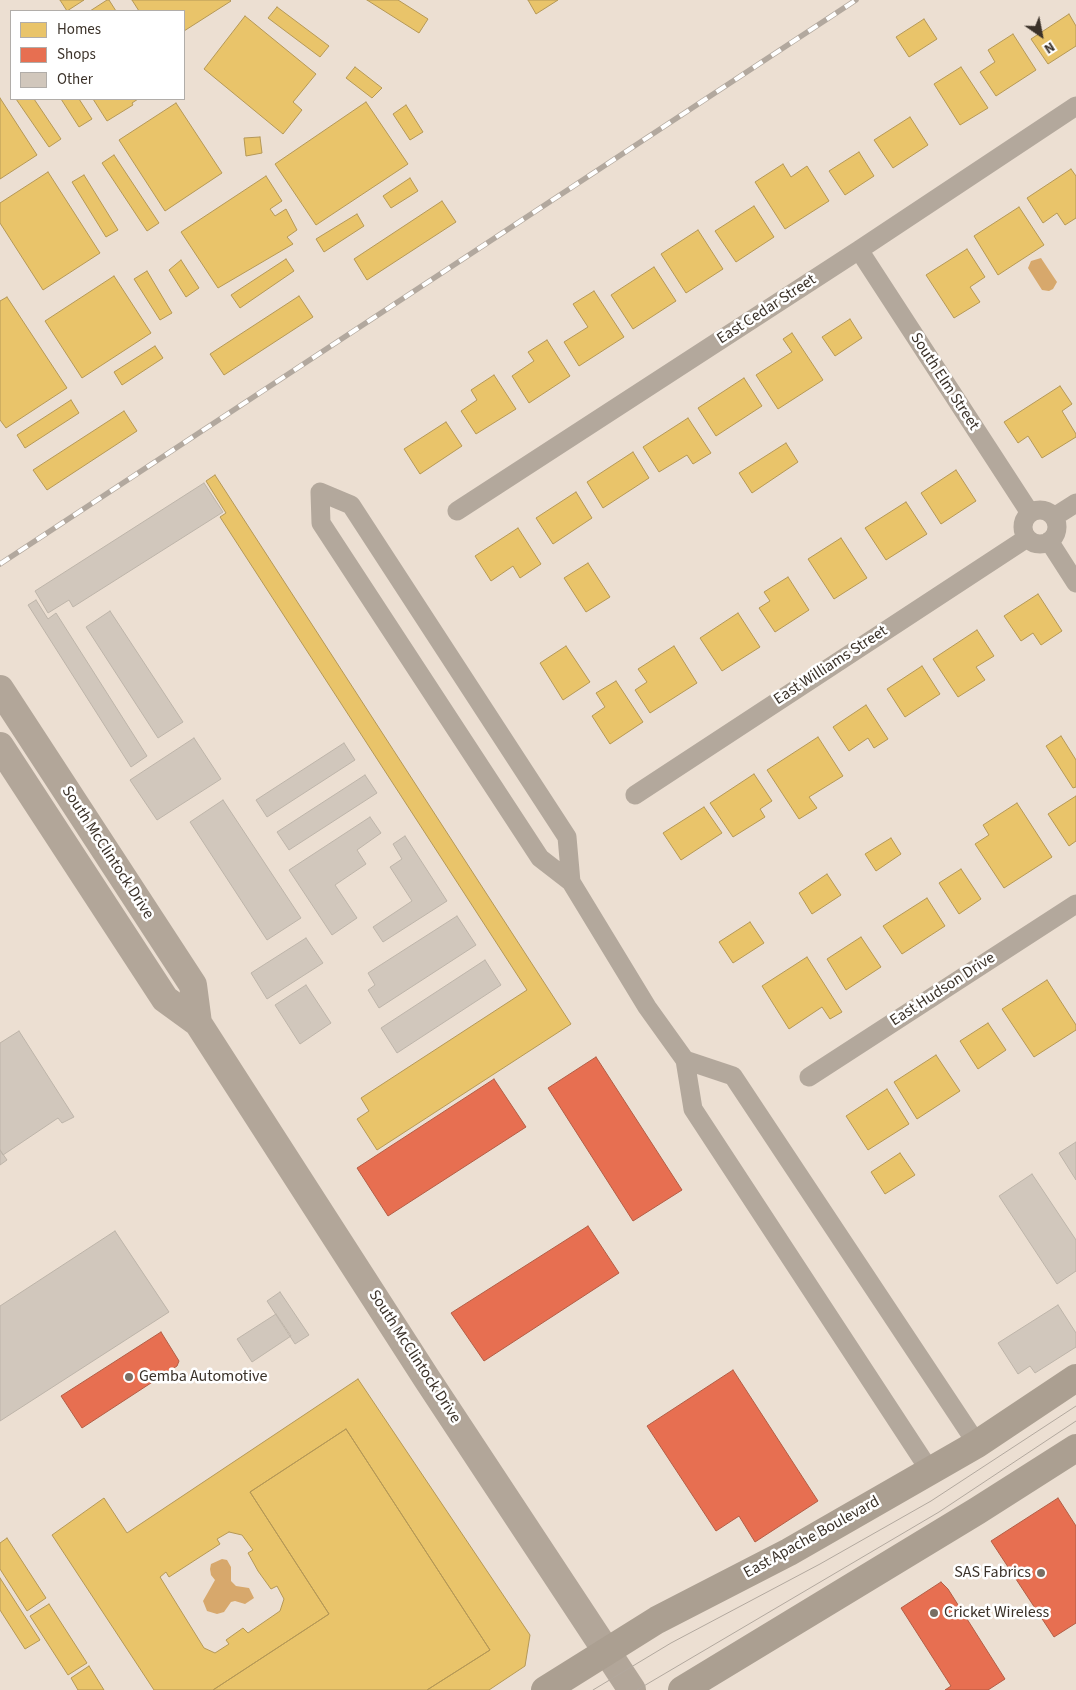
<!DOCTYPE html>
<html>
<head>
<meta charset="utf-8">
<style>
  body { margin:0 }
  #map { position:relative; width:1076px; height:1690px; overflow:hidden; background:#ecdfd2; font-family:"Source Sans 3",sans-serif }
  canvas { display:block }
  .legend { position:absolute; left:10px; top:10px; width:175px; height:90px; box-sizing:border-box; background:#fff; border:1px solid #b1ada9; margin:0; padding:6px 9px; list-style:none; font-size:15px; color:#3b3229 }
  .legend li { display:flex; align-items:center; gap:10px; height:25px }
  .legend b { width:25px; border:1px solid #b1ada9 }
  .north { position:absolute; left:1016px; top:10px; width:50px; height:50px; -webkit-text-stroke:4px #fff; paint-order:stroke; rotate:147deg; font-size:14px; font-weight:700; line-height:20px; text-align:center; color:#3b3229 }
  .north::after { content:''; display:block; margin:auto; width:18px; height:22px; background:#3b3229; clip-path:polygon(50% 0,100% 100%,50% 72%,0 100%) }
</style>
</head>
<body>
<div id="map">
<canvas width="1076" height="1690"></canvas>
<ul class="legend">
<li><b style="height:14px;background:#e9c46a"></b>Homes</li>
<li><b style="height:14px;background:#e76f51"></b>Shops</li>
<li><b style="height:14px;background:#d1c7bc"></b>Other</li>
</ul>
<div class="north">N</div>
</div>
<script>
const ctx = document.querySelector('canvas').getContext('2d');
ctx.lineJoin = 'round';
function paint(path, color) { ctx.fillStyle = color; ctx.fill(path, 'evenodd'); }
const shape = rows => new Path2D(rows.map(r => 'M' + r).join(''));
function stroke(path, color, width, dash) { ctx.strokeStyle = color; ctx.lineWidth = width; ctx.lineCap = dash ? 'butt' : 'round'; ctx.setLineDash(dash || []); ctx.stroke(path); }
function label(font, color, halo, rows, align = 'center') {
  ctx.font = font + ' "Source Sans 3",sans-serif'; ctx.lineWidth = 5; ctx.setLineDash([]); ctx.textBaseline = 'middle'; ctx.strokeStyle = halo; ctx.fillStyle = color; for (const [text, x, y, turn = 0] of rows) {
    ctx.save(); ctx.translate(x, y); ctx.rotate((+turn || 0) * Math.PI / 180); ctx.textAlign = isNaN(turn) ? turn : align; if (halo) ctx.strokeText(text, 0, 0); ctx.fillText(text, 0, 0); ctx.restore();
  }
}
paint(shape([
  [1041,258,1057,282,1053,289,1049,291,1042,290,1028,268,1031,261],
  [222,1559,227,1560,231,1567,231,1581,236,1586,249,1588,254,1598,245,1604,235,1601,231,1602,224,1612,217,1614,207,1611,203,1601,215,1580,211,1575,210,1569,211,1564]
]), '#d7a86c');
const homes = shape([
  [60,0,84,0,67,11,60,0],
  [107,0,109,0,116,11,90,11,107,0],
  [132,0,230,0,231,1,184,31,184,11,139,11,132,0],
  [367,0,398,0,428,19,419,33,367,0],
  [528,0,558,0,536,14,528,0],
  [277,7,329,46,320,57,268,18,277,7],
  [1069,14,1076,26,1076,46,1048,64,1031,39,1069,14],
  [245,16,316,74,293,102,302,110,283,134,204,69,245,16],
  [924,19,937,39,909,57,896,37,924,19],
  [1013,34,1036,70,996,96,980,72,995,62,988,50,1013,34],
  [355,67,382,88,372,98,346,78,355,67],
  [961,67,988,108,960,125,934,84,961,67],
  [0,98,37,155,0,179,0,98],
  [16,99,34,99,61,139,49,147,16,99],
  [61,99,79,99,92,119,79,127,61,99],
  [93,99,138,99,132,103,133,105,107,121,93,99],
  [366,102,408,164,316,225,275,164,366,102],
  [176,103,222,173,165,211,119,140,176,103],
  [406,105,423,132,410,140,393,114,406,105],
  [910,117,928,145,893,168,874,140,910,117],
  [260,137,262,153,246,156,244,138,260,137],
  [859,152,874,176,845,195,829,171,859,152],
  [114,155,159,223,147,231,102,163,114,155],
  [783,164,791,177,807,166,829,201,785,229,755,182,783,164],
  [1071,169,1076,176,1076,218,1065,225,1057,213,1043,223,1027,198,1071,169],
  [48,172,100,253,43,290,0,223,0,203,48,172],
  [84,175,118,230,106,237,72,182,84,175],
  [266,176,282,201,270,209,275,216,286,209,297,230,287,237,293,244,218,288,181,232,266,176],
  [410,178,418,191,391,208,383,196,410,178],
  [442,201,456,222,367,280,354,259,442,201],
  [754,206,774,237,736,262,715,231,754,206],
  [1019,207,1044,245,998,275,974,236,1019,207],
  [357,214,364,226,324,252,316,239,357,214],
  [698,230,723,269,686,293,661,254,698,230],
  [967,249,985,277,970,287,980,302,954,318,926,275,967,249],
  [286,259,294,271,240,308,231,295,286,259],
  [181,260,199,288,186,297,169,270,181,260],
  [654,267,676,301,633,329,611,295,654,267],
  [147,271,172,313,160,320,134,279,147,271],
  [114,276,151,333,82,378,45,321,114,276],
  [594,291,624,337,579,366,564,342,588,327,573,304,594,291],
  [299,296,313,317,224,375,210,354,299,296],
  [7,297,67,388,6,428,0,420,0,301,7,297],
  [850,319,862,338,835,356,822,337,850,319],
  [792,333,823,380,778,409,756,375,792,352,783,339,792,333],
  [547,340,570,376,529,403,512,376,534,361,528,352,547,340],
  [155,346,163,358,122,385,114,372,155,346],
  [494,375,516,409,476,434,461,411,477,400,471,390,494,375],
  [744,378,762,406,716,436,698,408,744,378],
  [1060,386,1072,404,1062,411,1076,434,1076,437,1042,458,1028,436,1018,443,1004,422,1060,386],
  [71,400,79,413,25,448,17,435,71,400],
  [124,411,137,431,47,490,33,470,124,411],
  [688,418,711,453,693,464,687,455,659,472,643,447,688,418],
  [446,422,462,446,420,474,404,449,446,422],
  [786,443,798,462,752,493,739,473,786,443],
  [633,452,649,478,603,508,587,482,633,452],
  [956,470,976,501,941,524,921,493,956,470],
  [215,475,571,1024,377,1150,357,1119,369,1111,361,1098,527,990,220,517,226,513,206,481,215,475],
  [576,492,592,518,553,544,536,518,576,492],
  [906,502,927,534,886,560,865,528,906,502],
  [518,528,541,564,520,578,513,566,491,581,475,556,518,528],
  [841,538,867,578,834,599,808,559,841,538],
  [588,563,610,597,586,612,564,578,588,563],
  [788,577,809,610,775,632,759,608,770,601,764,592,788,577],
  [1038,594,1062,631,1041,645,1033,633,1021,641,1004,616,1038,594],
  [738,613,760,647,722,671,700,638,738,613],
  [977,630,994,656,976,667,985,680,958,697,933,659,977,630],
  [566,646,590,682,563,700,540,663,566,646],
  [674,646,697,683,650,713,635,690,647,682,638,669,674,646],
  [922,666,940,694,905,717,887,689,922,666],
  [616,681,643,722,610,744,592,716,605,707,596,693,616,681],
  [866,705,888,739,874,748,868,738,849,751,833,727,866,705],
  [1061,736,1076,760,1076,787,1073,788,1046,746,1061,736],
  [818,737,843,776,809,797,817,808,799,819,767,770,818,737],
  [754,774,772,801,760,809,765,817,733,837,710,803,754,774],
  [1076,796,1076,841,1069,846,1048,814,1076,796],
  [1017,803,1052,857,1004,888,975,844,989,835,983,825,1017,803],
  [704,807,722,833,681,860,663,833,704,807],
  [891,838,901,854,876,871,865,854,891,838],
  [961,869,981,899,959,914,939,883,961,869],
  [827,874,841,895,812,914,799,893,827,874],
  [927,898,945,926,902,954,883,926,927,898],
  [750,922,764,943,733,963,719,942,750,922],
  [861,937,881,967,846,990,827,959,861,937],
  [807,957,842,1012,830,1019,822,1007,789,1029,762,986,807,957],
  [1047,980,1076,1025,1076,1030,1034,1057,1002,1009,1047,980],
  [988,1023,1006,1050,978,1069,960,1041,988,1023],
  [936,1055,960,1091,917,1119,894,1082,936,1055],
  [887,1089,909,1124,868,1150,846,1116,887,1089],
  [900,1153,915,1175,885,1194,871,1172,900,1153],
  [358,1379,530,1635,525,1666,489,1690,427,1690,490,1650,346,1429,250,1492,329,1614,213,1690,154,1690,52,1535,104,1498,127,1533,358,1379],
  [229,1532,242,1535,253,1550,248,1553,258,1571,271,1589,277,1586,284,1599,280,1611,248,1633,243,1628,226,1640,229,1644,215,1653,204,1648,160,1577,166,1572,169,1577,220,1544,217,1539,229,1532],
  [346,1429,490,1650,427,1690,213,1690,329,1614,250,1492,346,1429],
  [7,1538,46,1598,27,1611,0,1569,0,1543,7,1538],
  [0,1578,40,1640,25,1649,0,1610,0,1578],
  [49,1604,87,1663,68,1675,30,1616,49,1604],
  [89,1666,104,1690,78,1690,71,1678,89,1666]
]);
paint(homes, '#e9c46a');
stroke(homes, '#b59856', 1);
const shops = shape([
  [596,1057,682,1190,633,1221,548,1088,596,1057],
  [494,1079,526,1127,388,1216,357,1168,494,1079],
  [588,1226,619,1273,484,1361,451,1313,588,1226],
  [161,1332,179,1361,177,1366,82,1428,61,1396,161,1332],
  [733,1370,818,1501,755,1542,739,1516,716,1531,647,1426,733,1370],
  [1058,1498,1076,1526,1076,1623,1054,1637,991,1541,1058,1498],
  [941,1582,948,1589,1005,1679,988,1690,945,1690,951,1686,901,1608,941,1582]
]);
paint(shops, '#e76f51');
stroke(shops, '#b35d45', 1);
const building = shape([
  [204,483,223,512,73,607,69,600,48,613,35,591,204,483],
  [36,600,48,619,56,613,147,756,131,767,28,605,36,600],
  [110,611,183,722,158,738,86,627,110,611],
  [194,738,221,779,157,820,130,780,194,738],
  [344,743,355,760,267,817,256,800,344,743],
  [365,775,377,793,289,850,277,832,365,775],
  [223,800,301,918,267,940,190,822,223,800],
  [370,817,381,833,357,850,366,864,335,885,357,918,332,935,289,870,370,817],
  [405,836,447,901,383,942,373,927,412,901,390,867,402,859,393,844,405,836],
  [457,916,476,945,379,1008,368,990,375,985,368,973,457,916],
  [306,938,323,963,267,999,251,973,306,938],
  [485,960,501,985,397,1053,381,1028,485,960],
  [306,985,331,1023,300,1044,275,1005,306,985],
  [19,1031,74,1117,62,1123,58,1118,3,1155,0,1150,0,1043,19,1031],
  [1076,1142,1076,1180,1059,1153,1076,1142],
  [0,1150,7,1160,0,1165,0,1150],
  [1032,1174,1076,1240,1076,1271,1057,1284,999,1196,1032,1174],
  [115,1231,169,1312,0,1421,0,1306,115,1231],
  [280,1292,309,1335,295,1344,267,1301,280,1292],
  [1058,1305,1076,1333,1076,1347,1035,1373,1030,1366,1018,1374,998,1343,1058,1305],
  [276,1314,291,1336,252,1362,237,1339,276,1314]
]);
paint(building, '#d1c7bc');
stroke(building, '#bdb4a9', 1);
stroke(shape([
  [859,250,1030,513],
  '1023 527a17 17 0 1 1 34 0a17 17 0 1 1-34 0Z',
  [457,511,859,250,1076,106],
  [1054,517,1076,503],
  [1049,541,1076,583],
  [635,795,1027,538],
  [571,882,567,837,351,505,320,492,321,523,540,858,571,882,647,1007,685,1060,693,1109,930,1471],
  [685,1060,733,1076,977,1444],
  [809,1077,1076,904]
]), '#b3a89c', 19);
stroke(shape([
  [0,689,193,985,198,1023],
  [0,746,165,999,198,1023,427,1379,632,1690]
]), '#b2a699', 28);
stroke(shape([
  [545,1690,657,1620,789,1552,977,1444,1076,1378],
  [682,1690,977,1511,1076,1448]
]), '#ab9f91', 28);
stroke(shape([
  [593,1690,671,1643,820,1564,931,1501,1076,1406],
  [637,1690,939,1512,1076,1421]
]), '#b2a89e', 1);
const rail = shape([
  [0,564,856,0]
]);
stroke(rail, '#b2a89e', 5.5);
stroke(rail, '#fff', 4, [11]);
for (const [x, y, r, color] of [
  [129,1377,5,"#796f64"],
  [1041,1573,5,"#796f64"],
  [934,1613,5,"#796f64"]
]) { const dot = new Path2D(); dot.arc(x, y, r, 0, 2 * Math.PI); ctx.fillStyle = color; ctx.fill(dot); stroke(dot, '#fff', 2); }
label('16px', '#3b3229', '#fff', [
  ["East Cedar Street",767,310,-33],
  ["South Elm Street",944,382,57],
  ["East Williams Street",831,666,-33],
  ["South McClintock Drive",107,853,57],
  ["East Hudson Drive",943,990,-33],
  ["South McClintock Drive",414,1357,57],
  ["East Apache Boulevard",812,1538,-29]
]);
label('16px', '#3b3229', '#fff', [
  ["Gemba Automotive",139,1377],
  ["SAS Fabrics",1031,1573,"right"],
  ["Cricket Wireless",944,1613]
], 'left');
</script>
</body>
</html>
